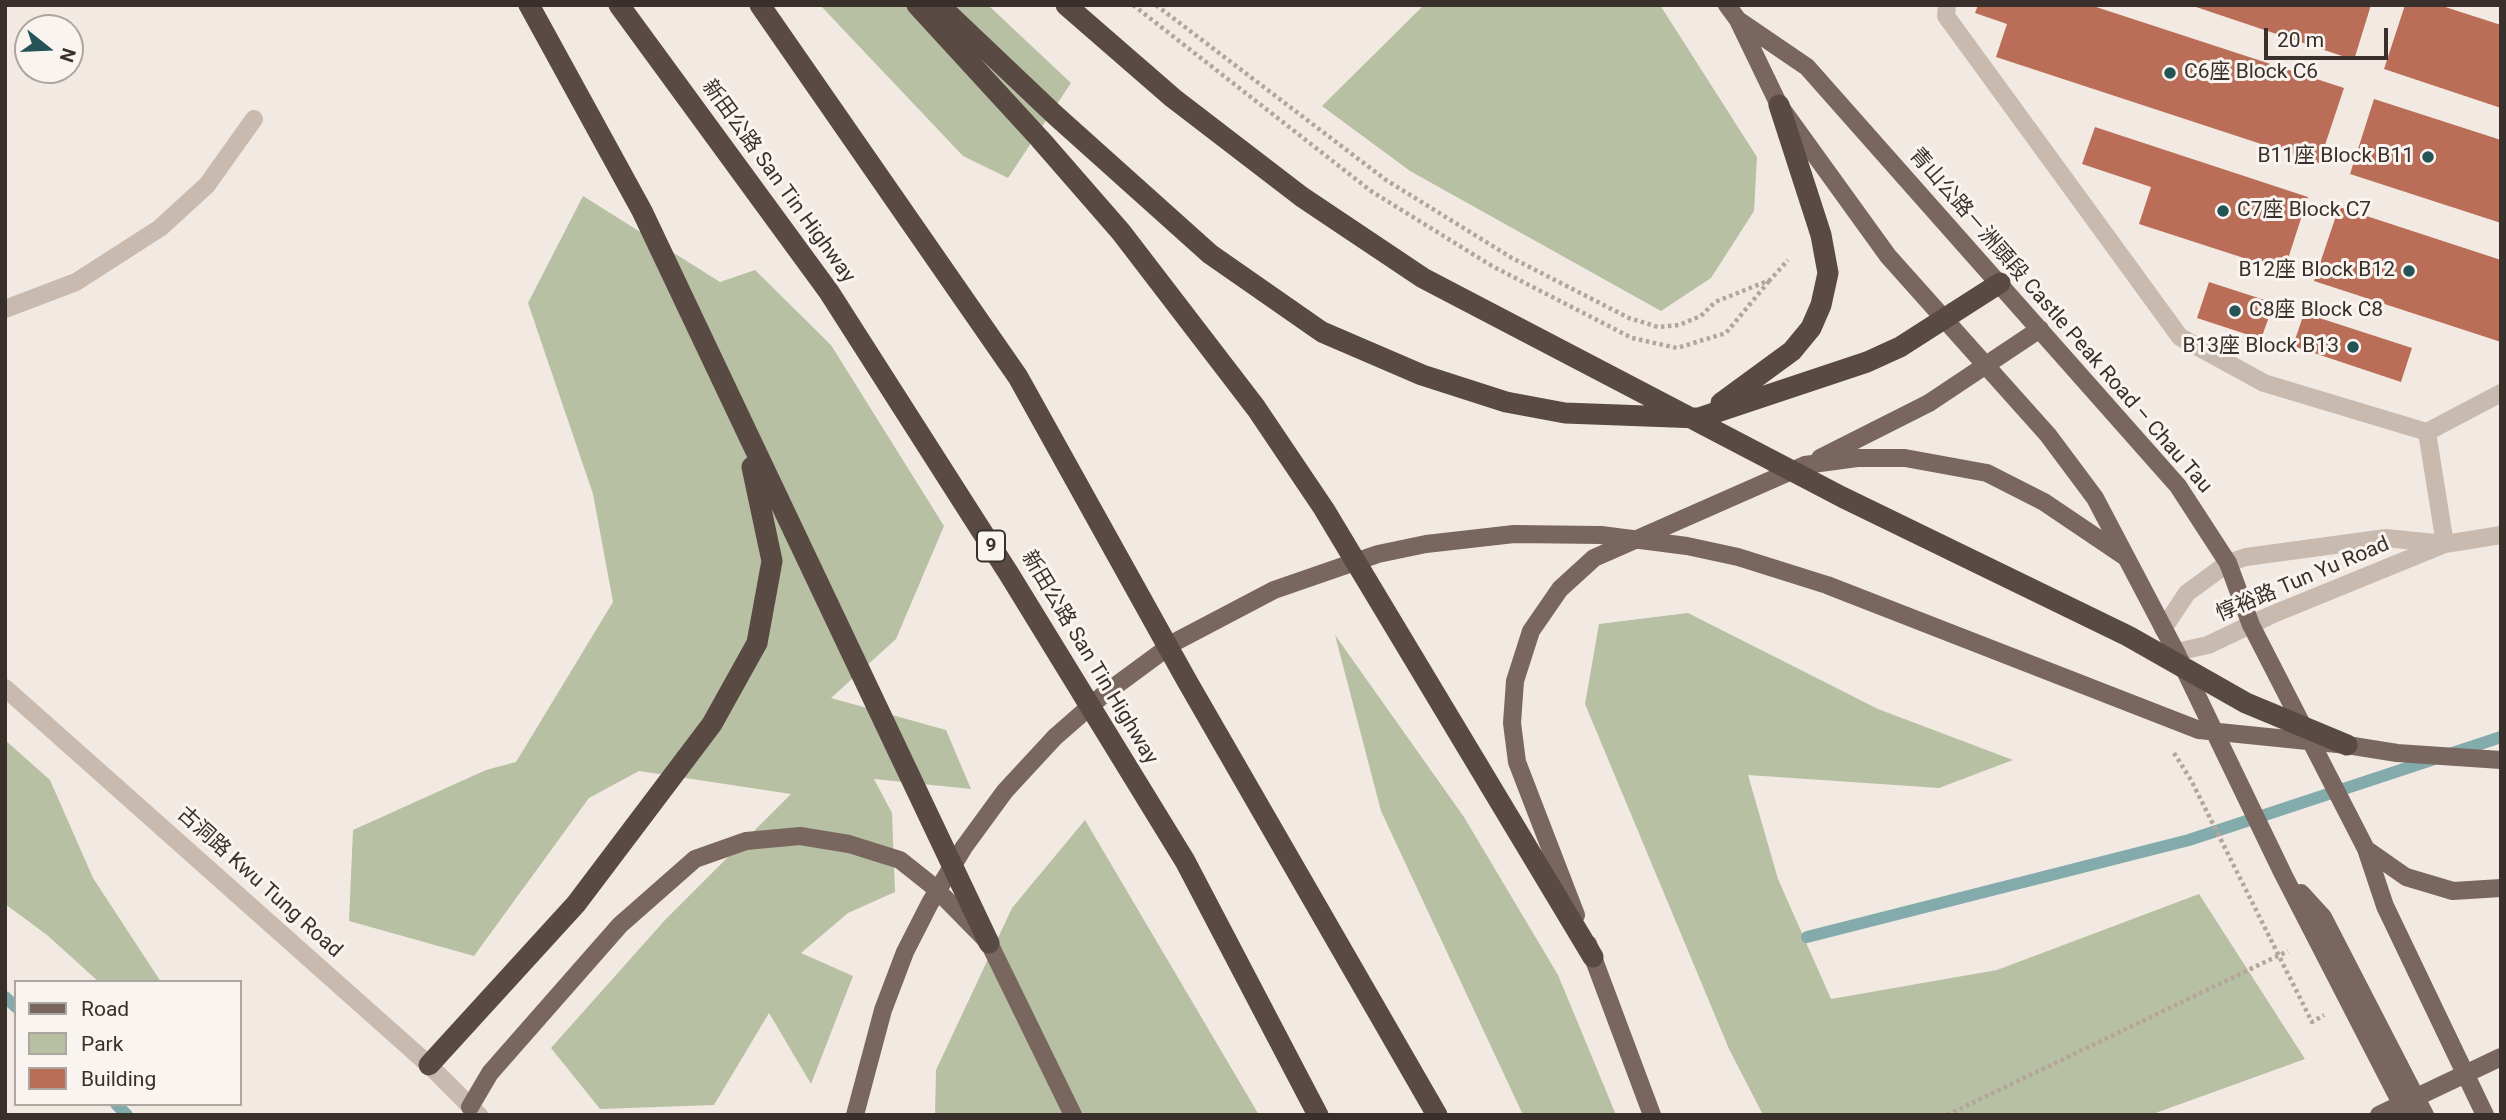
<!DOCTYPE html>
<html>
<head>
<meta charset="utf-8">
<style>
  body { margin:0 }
  #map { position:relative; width:2506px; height:1120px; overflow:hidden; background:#f2eae2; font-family:Roboto,sans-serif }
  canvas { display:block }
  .frame { position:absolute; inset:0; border:7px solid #39302c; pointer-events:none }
  .legend { position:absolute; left:14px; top:980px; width:228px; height:126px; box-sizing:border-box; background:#f9f4ef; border:2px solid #aca6a1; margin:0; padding:9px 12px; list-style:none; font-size:21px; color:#39302c }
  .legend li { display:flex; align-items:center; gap:14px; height:35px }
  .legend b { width:35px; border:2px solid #aca6a1 }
  .north { position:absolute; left:14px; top:14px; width:70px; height:70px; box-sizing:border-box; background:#f9f4ef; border:2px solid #aca6a1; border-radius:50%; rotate:108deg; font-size:19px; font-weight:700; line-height:28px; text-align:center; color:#39302c }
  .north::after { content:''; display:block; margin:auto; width:24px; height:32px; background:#255457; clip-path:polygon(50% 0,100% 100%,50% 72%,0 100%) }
  .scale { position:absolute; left:2264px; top:28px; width:124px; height:32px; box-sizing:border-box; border:4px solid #39302c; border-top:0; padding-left:9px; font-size:21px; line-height:24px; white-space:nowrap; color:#39302c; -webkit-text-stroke:5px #f9f4ef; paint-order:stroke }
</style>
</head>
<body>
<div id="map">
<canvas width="2506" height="1120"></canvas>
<div class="frame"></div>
<ul class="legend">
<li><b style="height:9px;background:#79675f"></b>Road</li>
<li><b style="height:19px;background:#b7c0a3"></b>Park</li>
<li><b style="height:19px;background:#bb6e57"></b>Building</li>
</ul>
<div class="north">N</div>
<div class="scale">20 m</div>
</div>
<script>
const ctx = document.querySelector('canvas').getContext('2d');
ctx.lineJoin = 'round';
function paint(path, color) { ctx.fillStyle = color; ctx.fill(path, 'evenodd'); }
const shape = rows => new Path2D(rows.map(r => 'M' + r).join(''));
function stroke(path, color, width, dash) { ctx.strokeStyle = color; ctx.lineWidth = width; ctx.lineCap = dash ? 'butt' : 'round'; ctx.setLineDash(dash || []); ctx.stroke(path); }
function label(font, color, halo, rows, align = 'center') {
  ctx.font = font + ' Roboto,"Noto Sans SC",sans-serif'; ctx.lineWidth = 6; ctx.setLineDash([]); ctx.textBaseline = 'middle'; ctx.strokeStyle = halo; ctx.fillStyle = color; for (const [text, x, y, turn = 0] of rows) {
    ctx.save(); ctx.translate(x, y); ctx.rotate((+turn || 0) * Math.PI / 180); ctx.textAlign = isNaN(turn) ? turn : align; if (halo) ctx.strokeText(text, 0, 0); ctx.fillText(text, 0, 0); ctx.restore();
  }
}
paint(shape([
  [820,5,988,5,1071,83,1008,178,963,156],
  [1424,5,1660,5,1757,157,1754,211,1711,278,1661,311,1410,171,1322,106],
  [583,196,720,282,755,270,831,345,944,526,896,639,831,698,946,730,971,789,874,779,892,813,895,892,848,913,801,953,853,976,811,1084,769,1013,714,1105,600,1109,551,1048,665,920,791,794,639,771,589,798,474,956,349,921,353,830,486,770,516,762,613,602,593,494,528,303],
  [1688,613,1878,709,2013,760,1939,788,1748,775,1778,879,1831,999,1997,970,2199,894,2305,1059,2150,1115,1763,1115,1729,1049,1585,704,1599,624],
  [1335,635,1464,817,1558,975,1616,1115,1523,1115,1381,811],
  [5,740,50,780,93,878,161,982,99,982,47,935,5,904],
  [1085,820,1259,1115,935,1115,936,1070,1012,908]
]), '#b7c0a3');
stroke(shape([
  [1807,937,2189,840,2501,737],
  [5,997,16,1007],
  [116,1104,127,1115]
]), '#84abac', 12);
paint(shape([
  [1978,5,2090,5,2344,88,2319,163,1996,57,2007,24,1975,13],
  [2190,5,2371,5,2354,60],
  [2405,5,2439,5,2501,25,2501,108,2384,69],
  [2374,99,2501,140,2501,223,2350,174],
  [2095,127,2308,197,2284,271,2139,224,2151,187,2082,164],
  [2339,207,2501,260,2501,342,2314,281],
  [2209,282,2274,303,2261,339,2197,318],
  [2304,313,2412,348,2401,382,2293,346]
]), '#bb6e57');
stroke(shape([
  [1133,5,1371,191,1492,266,1632,338,1677,348,1726,333,1770,280],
  [1156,5,1386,180,1512,258,1629,318,1658,327,1679,325,1701,316,1715,302,1770,280,1788,260],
  [2174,753,2191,780,2312,1022,2324,1015],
  [1947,1115,2288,951]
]), '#b5a599', 4.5, [3.5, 3.5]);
stroke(shape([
  [1947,5,1946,16,2180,337,2264,383,2427,432,2501,393],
  [5,309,76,282,160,228,207,185,254,119],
  [2427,432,2445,544],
  [2163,629,2187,593,2228,563,2246,557,2386,538,2445,544],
  [2176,652,2208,645,2271,615,2445,544,2501,535],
  [5,688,429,1065,479,1115]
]), '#c9baaf', 18);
stroke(shape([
  [1727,5,1738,20,1779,105,1888,256,2048,435,2095,498,2176,652,2283,874,2407,1115],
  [1738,20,1807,67,2178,486,2228,563,2251,625,2366,849,2385,906,2485,1115],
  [1820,458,1929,403,2040,329],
  [2366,849,2406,877,2453,891,2501,888],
  [2301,893,2323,917,2425,1115],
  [1576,915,1517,762,1512,723,1515,681,1531,631,1560,589,1594,558,1805,465,1857,458,1905,458,1987,473,2044,502,2124,556],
  [1588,944,1652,1115],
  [470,1107,490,1073,620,925,695,859,746,841,800,836,849,844,900,860,934,887,989,943,1073,1115],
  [855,1115,883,1010,905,952,930,903,964,847,1005,791,1055,737,1103,695,1175,642,1274,590,1378,554,1426,544,1514,534,1601,535,1687,546,1738,557,1827,585,2199,730,2347,745,2397,753,2501,760],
  [2379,1115,2501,1057]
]), '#79675f', 18);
stroke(shape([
  [529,5,642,211,989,943],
  [619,5,829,292,1009,574,1185,861,1318,1115],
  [760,5,1018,377,1187,681,1437,1115],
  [917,5,1040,139,1121,232,1256,408,1324,509,1593,957],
  [939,5,1055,115,1210,254,1322,332,1422,375,1506,402,1565,413,1699,418,1867,362,1900,347,2000,283],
  [1066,5,1173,98,1302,197,1423,278,1842,497,2128,636,2246,703,2347,745],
  [1721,403,1792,351,1811,328,1821,305,1828,273,1821,235,1779,105],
  [429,1065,576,904,712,724,757,643,772,561,752,467]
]), '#594a44', 21);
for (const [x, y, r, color] of [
  [2170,73,7,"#255457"],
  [2428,157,7,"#255457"],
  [2223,211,7,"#255457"],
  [2409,271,7,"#255457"],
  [2235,311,7,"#255457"],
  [2353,347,7,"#255457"]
]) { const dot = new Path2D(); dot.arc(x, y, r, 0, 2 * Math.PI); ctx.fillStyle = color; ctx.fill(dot); stroke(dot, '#f9f4ef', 2.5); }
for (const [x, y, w] of [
  [991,546,28]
]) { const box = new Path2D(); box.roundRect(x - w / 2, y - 15.5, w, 31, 5); ctx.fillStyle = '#f9f4ef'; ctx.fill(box); stroke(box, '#39302c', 2); }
label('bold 19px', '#39302c', null, [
  ["9",991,546]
]);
label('21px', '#39302c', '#f9f4ef', [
  ["C6座 Block C6",2184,73],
  ["B11座 Block B11",2414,157,"right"],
  ["C7座 Block C7",2237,211],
  ["B12座 Block B12",2395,271,"right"],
  ["C8座 Block C8",2249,311],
  ["B13座 Block B13",2339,347,"right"]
], 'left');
label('21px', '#39302c', '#f9f4ef', [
  ["新田公路 San Tin Highway",778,182,54],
  ["青山公路－洲頭段 Castle Peak Road – Chau Tau",2060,321,49],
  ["惇裕路 Tun Yu Road",2303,580,-23],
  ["新田公路 San Tin Highway",1089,658,59],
  ["古洞路 Kwu Tung Road",259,883,42]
]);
</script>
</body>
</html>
